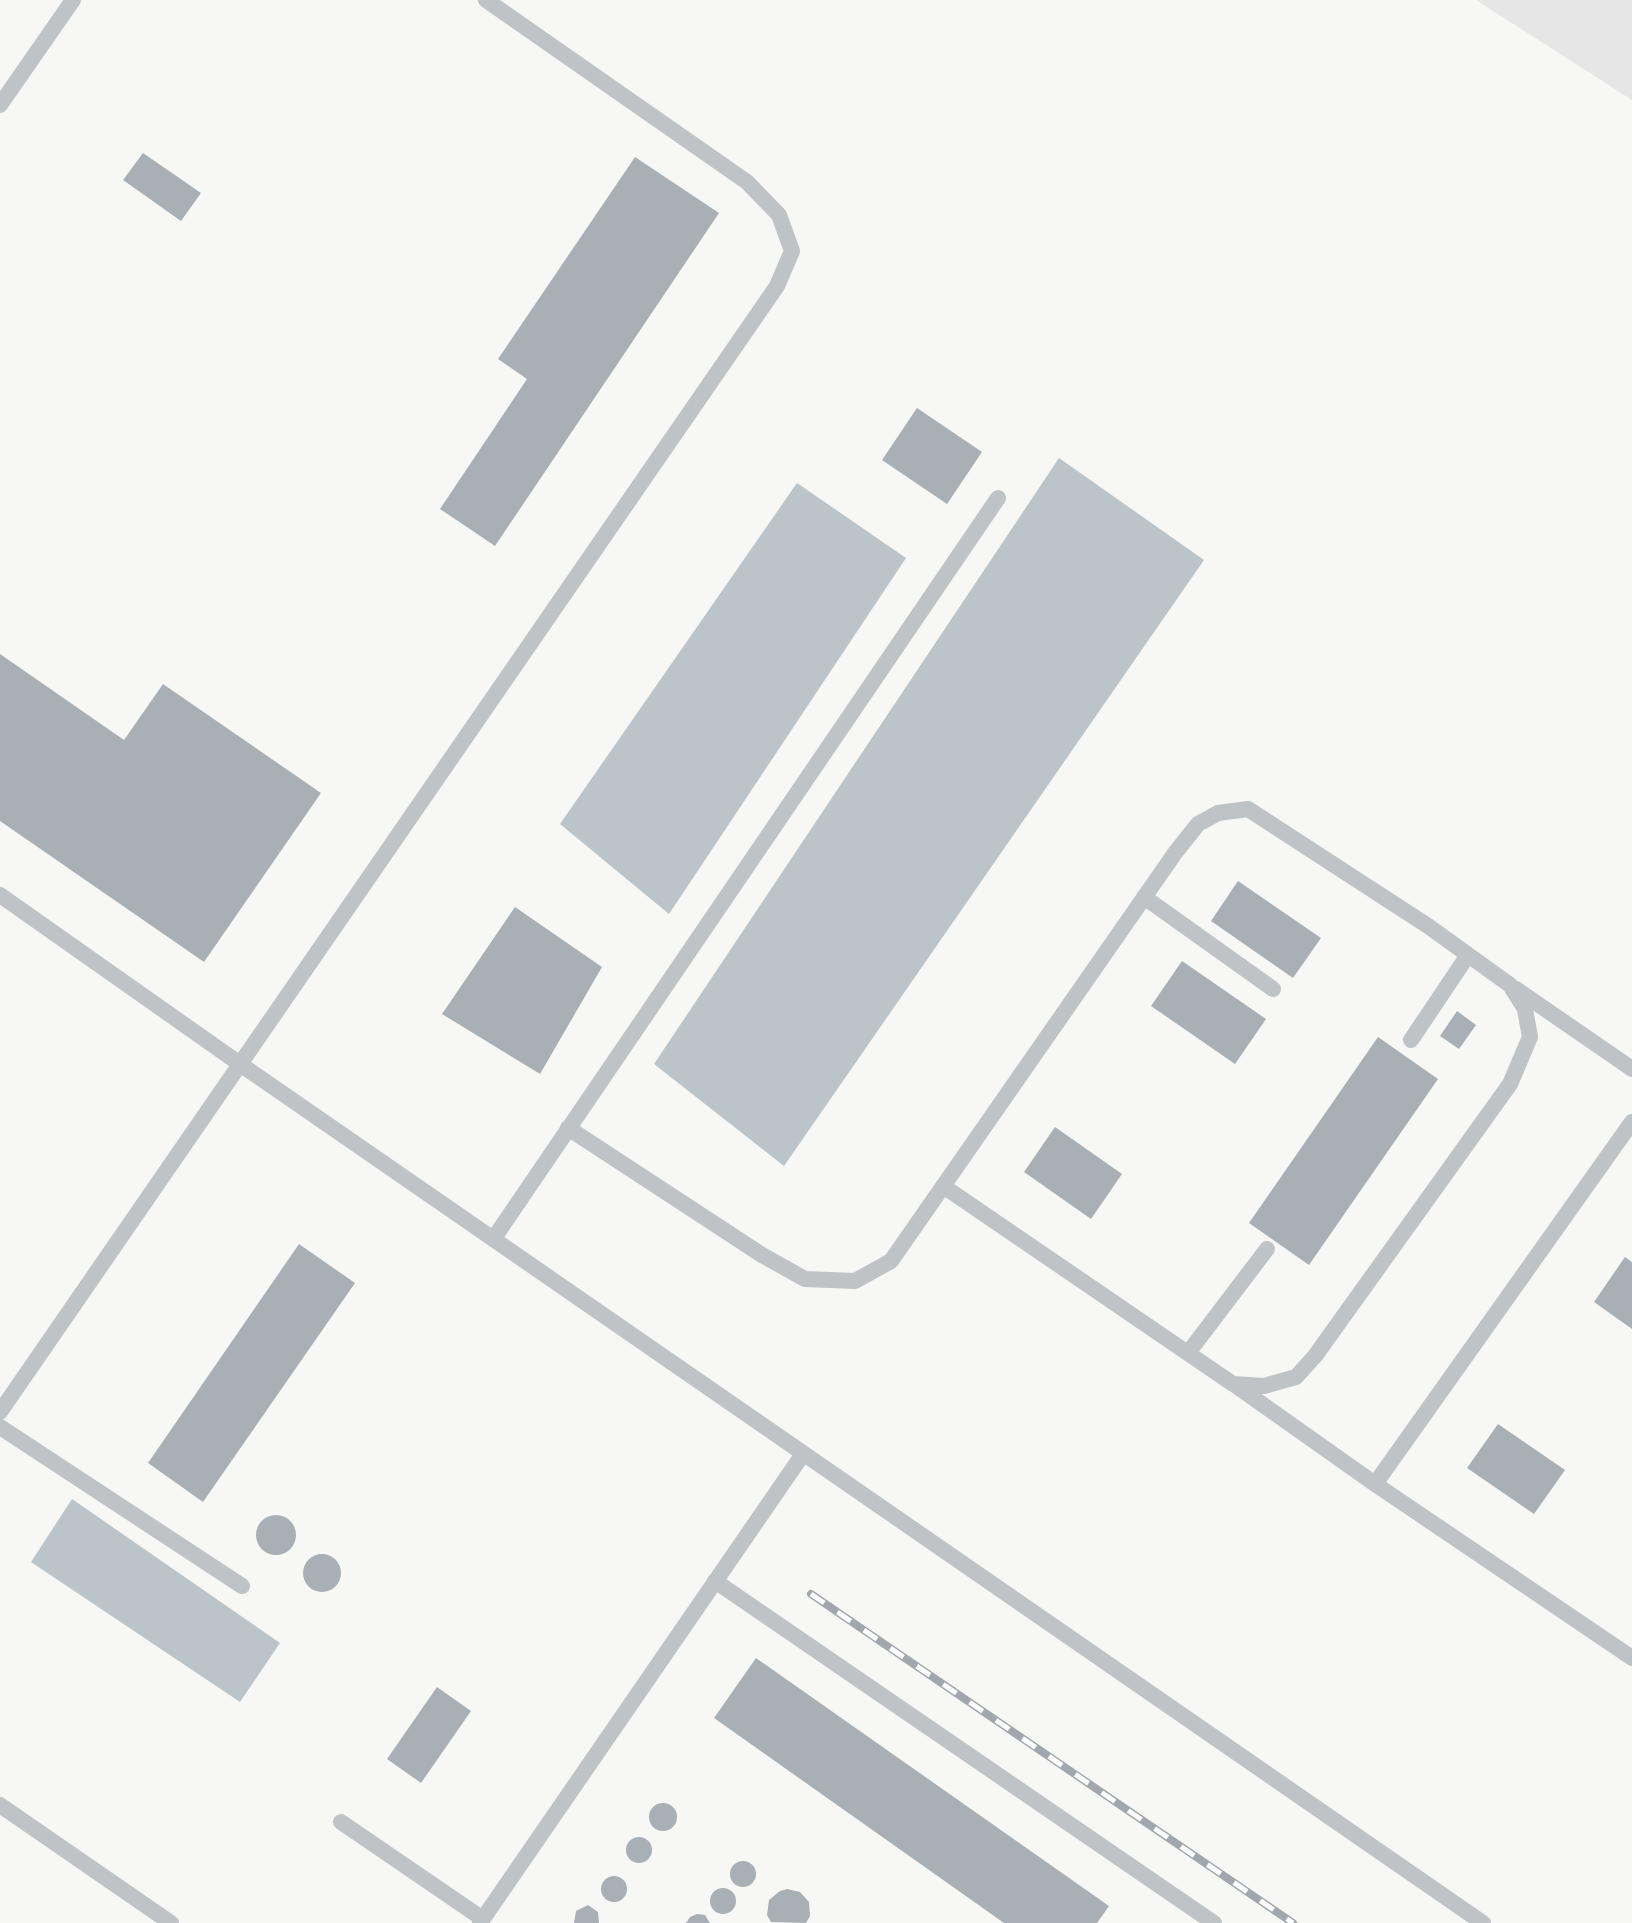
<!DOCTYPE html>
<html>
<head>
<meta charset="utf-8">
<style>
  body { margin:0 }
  canvas { display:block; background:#f7f7f5 }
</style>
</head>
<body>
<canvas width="1632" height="1923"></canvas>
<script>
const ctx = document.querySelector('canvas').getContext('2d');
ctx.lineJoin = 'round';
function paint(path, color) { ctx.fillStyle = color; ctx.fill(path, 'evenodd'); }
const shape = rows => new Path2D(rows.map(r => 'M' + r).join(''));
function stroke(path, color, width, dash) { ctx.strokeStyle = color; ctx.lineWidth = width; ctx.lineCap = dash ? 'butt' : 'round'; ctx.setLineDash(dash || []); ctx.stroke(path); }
paint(shape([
  [1476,0,1632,0,1632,100]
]), '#e5e6e5');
paint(shape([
  [1059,458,1204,560,784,1166,654,1064],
  [797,483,906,558,669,914,560,824],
  [72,1499,280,1643,240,1702,31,1562]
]), '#bac4c9');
paint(shape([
  [143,153,201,193,181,221,123,180],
  [635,157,719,213,495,546,440,509,527,379,498,359],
  [917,408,982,452,947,504,882,460],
  [0,654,124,740,163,684,321,793,204,962,0,821],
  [1238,881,1321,938,1293,978,1211,921],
  [515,907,602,967,540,1074,442,1014],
  [1182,961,1266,1019,1235,1064,1151,1006],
  [1457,1011,1476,1025,1459,1049,1440,1036],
  [1378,1037,1438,1079,1309,1265,1249,1223],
  [1055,1127,1122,1174,1091,1219,1024,1172],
  [299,1244,355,1283,203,1502,148,1463],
  [1625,1257,1632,1262,1632,1329,1594,1302],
  [1498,1424,1565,1470,1534,1514,1467,1468],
  '256 1535a20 20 0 1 1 40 0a20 20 0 1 1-40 0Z',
  '303 1573a19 19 0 1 1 38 0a19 19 0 1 1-38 0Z',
  [756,1658,1109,1906,1097,1923,1004,1923,714,1718],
  [437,1687,471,1711,421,1783,387,1759],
  '649 1817a14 14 0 1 1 28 0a14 14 0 1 1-28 0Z',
  '626 1850a13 13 0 1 1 26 0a13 13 0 1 1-26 0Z',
  '730 1874a13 13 0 1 1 26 0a13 13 0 1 1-26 0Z',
  '601 1889a13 13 0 1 1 26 0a13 13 0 1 1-26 0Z',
  '710 1901a13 13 0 1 1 26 0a13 13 0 1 1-26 0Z',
  [787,1889,800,1892,809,1902,810,1916,806,1923,771,1922,767,1915,769,1900,780,1891],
  [588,1905,598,1912,599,1923,574,1923,576,1911],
  [697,1914,705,1915,710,1923,686,1923,690,1917]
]), '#a9b0b5');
stroke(shape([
  [0,105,73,0],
  [0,895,240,1064,1483,1923],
  [1144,897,1273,989],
  [1516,989,1632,1069],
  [1411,1040,1468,955],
  [568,1128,762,1255,805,1279,855,1281,891,1261,1175,853,1198,824,1218,813,1248,809,1428,926,1510,985,1525,1009,1530,1037,1510,1084,1315,1356,1296,1377,1264,1386,1233,1384,943,1186],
  [494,1238,998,498],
  [1188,1353,1267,1249],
  [1235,1385,1375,1484,1632,1122],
  [0,1412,777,286,792,251,779,215,747,182,486,0],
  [0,1427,242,1586],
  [1375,1484,1632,1658],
  [715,1581,1214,1923],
  [0,1805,171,1923],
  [341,1822,483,1919],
  [480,1923,803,1454]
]), '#bfc3c6', 16);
const rail = shape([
  [811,1594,1293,1923]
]);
stroke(rail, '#a1a7ac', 8);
stroke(rail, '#fff', 5, [16]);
</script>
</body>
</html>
